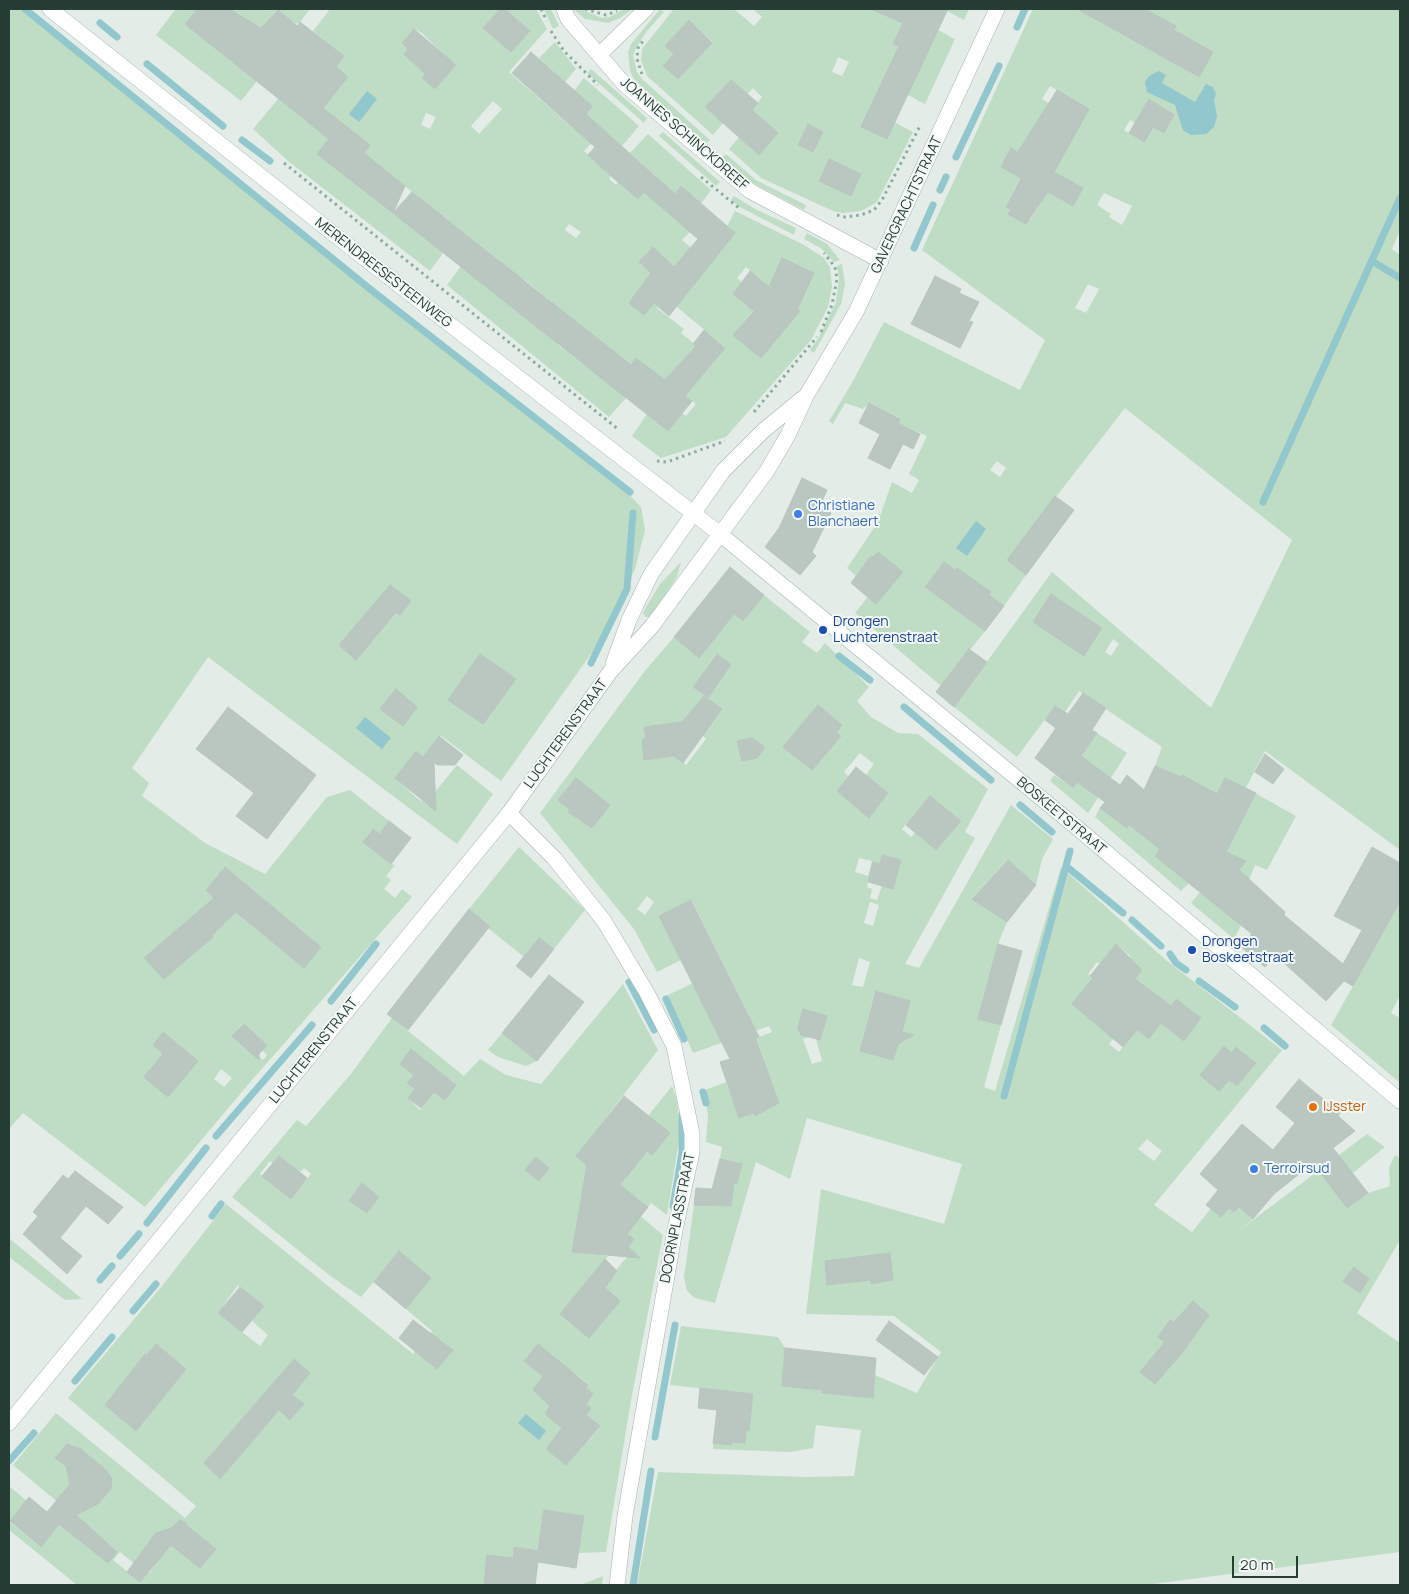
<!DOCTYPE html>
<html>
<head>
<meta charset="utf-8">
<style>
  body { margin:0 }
  #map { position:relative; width:1409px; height:1594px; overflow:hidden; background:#e4ece8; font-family:Manrope,sans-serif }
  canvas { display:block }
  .frame { position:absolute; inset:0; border:10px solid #253d35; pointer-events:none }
  .scale { position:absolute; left:1232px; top:1556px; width:66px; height:22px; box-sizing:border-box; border:2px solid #253d35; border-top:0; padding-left:6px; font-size:15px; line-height:18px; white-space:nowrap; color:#253d35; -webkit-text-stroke:4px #f4f9f7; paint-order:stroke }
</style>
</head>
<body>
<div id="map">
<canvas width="1409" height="1594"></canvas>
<div class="frame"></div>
<div class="scale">20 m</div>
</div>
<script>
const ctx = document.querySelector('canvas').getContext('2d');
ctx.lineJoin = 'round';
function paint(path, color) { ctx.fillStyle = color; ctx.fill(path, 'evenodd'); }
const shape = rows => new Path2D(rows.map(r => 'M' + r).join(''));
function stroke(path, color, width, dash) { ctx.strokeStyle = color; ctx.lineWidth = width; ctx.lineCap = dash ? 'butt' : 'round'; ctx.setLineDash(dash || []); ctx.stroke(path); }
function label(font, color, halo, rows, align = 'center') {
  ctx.font = font + ' Manrope,sans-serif'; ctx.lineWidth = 4; ctx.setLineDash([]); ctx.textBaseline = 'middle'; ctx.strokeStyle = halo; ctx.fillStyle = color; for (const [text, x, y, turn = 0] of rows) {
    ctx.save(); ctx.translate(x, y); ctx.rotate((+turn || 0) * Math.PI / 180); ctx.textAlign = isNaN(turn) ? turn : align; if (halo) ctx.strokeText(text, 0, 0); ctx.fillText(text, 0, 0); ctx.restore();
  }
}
paint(shape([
  [9,9,20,9,620,485,641,507,645,530,635,569,605,634,501,781,440,735,423,757,416,752,395,778,418,799,426,803,457,765,493,794,457,844,208,657,132,768,149,783,142,796,205,843,265,874,327,797,350,790,389,821,380,834,372,829,363,842,391,864,395,865,386,876,391,880,384,889,395,898,402,889,412,897,246,1087,145,1207,23,1113,9,1129],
  [225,867,321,947,304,968,236,912,212,935,213,937,164,978,214,898,206,890],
  [243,1024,267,1045,262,1050,267,1055,263,1060,232,1036],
  [163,1032,198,1061,163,1054,153,1045],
  [221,1069,232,1078,224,1087,214,1079],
  [174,9,198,9,186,24,227,15,233,9,310,9,300,22,295,24,277,10,261,28,257,25,230,60,257,81,241,101,156,35,175,10],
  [330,9,500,9,483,28,511,51,530,31,505,9,536,9,547,29,509,72,573,128,592,106,574,91,584,78,639,126,622,146,604,130,584,151,611,176,609,179,616,185,618,182,638,199,657,177,630,153,648,134,711,190,701,204,681,186,663,208,690,232,682,240,708,262,735,211,802,244,823,257,830,267,832,287,828,307,811,340,726,437,661,458,632,436,647,414,668,431,682,413,686,416,696,404,636,359,626,398,609,417,447,285,461,266,482,283,499,260,443,216,425,238,443,253,430,271,288,161,253,129,278,99,308,122,336,86,339,89,348,77,336,67,344,56,313,31],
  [415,29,422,33,439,50,421,70,404,54,408,49,402,43],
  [443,54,456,65,435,89,422,77],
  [493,101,502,109,479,134,471,126],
  [426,113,436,117,430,129,421,125],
  [335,132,369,145,348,177],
  [384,170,418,196,401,219,371,196],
  [569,224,581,232,576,238,565,230],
  [653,247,664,257,650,272,639,262],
  [746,267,767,286,749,307,733,294,742,282,737,278],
  [674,268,694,285,680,302],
  [524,279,552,302,535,325,505,302],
  [665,297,725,347,714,360,681,333,684,329,657,308],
  [754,310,761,357,747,330,741,325],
  [576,322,605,345,588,368,558,345],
  [693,349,712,364,705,372,678,366],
  [544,9,551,9,559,26,553,29],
  [573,9,580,9,602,18,610,17,624,9,632,9,620,18,608,23,585,19],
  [660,9,664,12,647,31,636,48,633,55,637,72,642,79,710,140,706,144,644,89,634,79,630,71,628,52,631,44],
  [674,9,734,9,754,26,762,17,753,9,910,9,893,44,916,54,928,52,938,30,955,39,925,104,908,95,861,127,886,139,894,122,913,132,877,202,861,211,843,213,833,211,761,178,729,149,739,137,759,155,777,133,752,110,762,97,753,88,747,94,731,80,705,107,723,123,713,135,647,76,641,60,642,49],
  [689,20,712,42,678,79,663,66,674,54,666,46],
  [838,57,849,62,842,76,832,72],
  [808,124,823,132,813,152,798,145],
  [829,159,861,174,851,196,819,181],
  [948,9,969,9,964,20,947,11],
  [1033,9,1102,9,1096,20,1157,54,1177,61,1175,64,1198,77,1213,52,1174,30,1176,26,1145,9,1400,9,1400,230,1392,249,1400,255,1400,850,1265,751,1246,788,1296,816,1267,870,1255,865,1245,890,1224,856,1255,796,1226,778,1211,805,1174,832,1155,855,1189,883,1181,891,1095,817,1100,808,1143,835,1172,773,1155,766,1162,747,1079,691,1065,712,1055,706,1017,757,954,707,1052,572,1211,708,1292,540,1125,408,1007,560,1026,575,1004,606,989,595,991,592,944,562,925,587,985,631,941,686,855,613,868,597,876,604,902,572,878,552,873,557,871,556,856,576,847,568,878,522,892,482,912,493,919,480,909,474,927,436,898,423,900,418,870,403,863,409,845,403,833,424,829,421,852,383,884,322,1020,390,1045,340,922,250],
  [1050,86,1089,109,1049,103,1042,99],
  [1149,99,1174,115,1164,133,1138,118],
  [1130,120,1149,132,1143,142,1124,130],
  [1011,148,1083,188,1073,206,1058,198,1050,189,1030,220,1009,214,1011,209,1006,206,1021,176,1001,167],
  [1104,193,1132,206,1122,225,1109,217,1111,214,1097,205],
  [1088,284,1099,289,1086,313,1075,308],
  [997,461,1006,468,1000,477,990,470],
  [1051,594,1102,628,1085,655,1084,655],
  [1113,639,1119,644,1111,656,1105,652],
  [555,42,576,69,565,82,539,58],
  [591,69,647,118,644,123,587,73],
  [663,132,720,182,716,186,659,136],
  [726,154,756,180,806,205,804,210,751,182,722,158],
  [734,196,757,210,796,228,794,235,738,206,731,200],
  [807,233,827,244,840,260,834,262,821,248,804,239],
  [842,264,845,284,841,304,814,353,810,350,818,339,836,302,839,279,837,266],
  [681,562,677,577,653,614,649,617,645,617,643,613,646,607,660,584],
  [764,595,810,632,802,642,817,653,825,643,869,687,857,701,871,717,898,733,918,734,988,789,965,832,975,838,905,964,919,968,1011,805,1053,839,1042,859,1036,885,1007,860,972,898,1007,922,998,944,978,1019,1001,1025,984,1087,995,1091,1061,867,1167,961,1282,1050,1154,1205,1192,1232,1211,1208,1221,1217,1229,1208,1234,1212,1239,1207,1253,1219,1237,1232,1367,1134,1385,1147,1333,1189,1347,1208,1368,1193,1390,1186,1389,1168,1395,1155,1400,1158,1400,1240,1357,1313,1400,1343,1400,1552,1145,1585,637,1585,658,1472,806,1477,854,1476,861,1430,816,1425,813,1448,790,1452,713,1449,713,1443,731,1445,732,1442,749,1431,753,1394,670,1385,681,1326,778,1337,785,1348,782,1386,822,1390,822,1393,872,1398,875,1375,917,1393,941,1352,894,1316,806,1314,821,1189,944,1224,962,1164,807,1118,790,1179,756,1162,715,1303,695,1298,687,1291,684,1277,694,1205,731,1206,734,1183,742,1164,720,1159,722,1147,706,1142,708,1117,705,1090,726,1082,740,1118,753,1113,755,1116,779,1103,753,1039,772,1032,769,1026,693,1053,668,995,693,983,717,1033,749,1016,692,900,659,916,681,960,657,972,634,929,540,813,644,672,674,637,694,653,715,627,721,631,734,614,743,621],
  [716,654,731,666,708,698,722,710,703,736,706,739,686,765,674,756,645,760,642,740,646,738,644,727,682,722,704,696,693,687],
  [818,705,842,725,828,742,784,747],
  [752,738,764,747,757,758,743,761,737,742],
  [860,753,874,764,866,775,888,793,869,817,837,791,848,776,844,772],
  [576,778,610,805,592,828,568,812,570,810,558,800],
  [930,796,961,821,936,850,915,833,911,837,902,829],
  [882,855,901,860,893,889,882,886,877,900,870,898,872,889,867,887,871,870,877,872],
  [859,858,872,861,868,876,855,872],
  [647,896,654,902,645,915,637,909],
  [870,902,879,905,873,926,864,923],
  [1116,944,1130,956,1128,959,1142,970,1123,994,1101,986,1088,974,1097,962,1100,964],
  [859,958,870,962,863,987,852,985],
  [878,991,909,1001,902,1032,909,1034,908,1039,898,1044,893,1060,860,1051,871,1007],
  [1081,994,1096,1024,1072,1004],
  [1176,999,1201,1019,1184,1041,1161,1023,1149,1039,1135,1029,1171,1006],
  [1120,1031,1129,1039,1119,1052,1109,1044],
  [815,1035,822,1061,812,1064,803,1039],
  [1224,1046,1232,1053,1237,1047,1256,1063,1237,1086,1229,1080,1200,1075],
  [1147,1139,1162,1151,1154,1161,1138,1149],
  [1354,1267,1369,1279,1360,1293,1344,1281],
  [1097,733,1127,753,1088,813,1050,781,1054,775,1073,788,1076,782,1087,789,1081,756],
  [519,847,585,910,554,949,539,938,524,957,488,928,490,925,469,909],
  [1200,892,1244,920,1234,939,1191,903],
  [1400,903,1400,995,1391,1013,1400,1018,1399,1082,1331,1025],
  [623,984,658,1050,577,1155,619,1187,627,1177,617,1169,642,1147,652,1155,670,1133,648,1116,672,1086,677,1101,680,1134,667,1215,651,1203,648,1207,635,1196,627,1205,663,1235,631,1400,606,1552,578,1553,584,1516,544,1510,540,1551,514,1547,509,1585,77,1585,9,1530,9,1486,27,1501,10,1522,40,1547,60,1522,103,1559,113,1548,13,1465,56,1413,185,1518,196,1506,68,1398,162,1286,226,1204,413,1354,432,1331,406,1309,431,1278,399,1252,361,1297,329,1275,232,1197,297,1120,306,1126,350,1075,392,1018,464,1076,480,1059,506,1075,541,1084],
  [423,1064,434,1067,456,1085,445,1100,434,1092,420,1110,408,1098,415,1089,407,1083],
  [279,1156,300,1172,304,1168,311,1174,291,1199,260,1174,270,1161,272,1163],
  [536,1157,549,1168,539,1181,526,1170],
  [362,1183,379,1197,367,1213,349,1201],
  [581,1198,634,1239,628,1247,632,1251,616,1270,617,1271,605,1288,560,1314,608,1256,572,1252],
  [238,1285,264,1306,252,1321,268,1335,260,1346,218,1313],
  [441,1340,453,1350,437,1369,425,1359],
  [156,1344,186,1369,135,1430,105,1405,144,1355,146,1356],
  [538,1344,573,1378,577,1375,588,1384,585,1387,593,1394,586,1404,591,1408,586,1415,600,1427,586,1443,584,1442,566,1465,546,1449,562,1431,562,1428,545,1414,553,1402,548,1403,533,1390,547,1371,539,1373,524,1361],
  [294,1359,310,1373,297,1389,280,1375],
  [279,1377,292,1394,303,1405,291,1420,279,1410,220,1479,204,1463],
  [67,1444,81,1449,106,1470,112,1479,111,1489,98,1504,86,1510,65,1491,70,1484,66,1466,55,1458],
  [180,1520,216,1549,201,1567,159,1532,171,1528],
  [120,1552,147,1574,140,1582,113,1560],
  [141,1554,155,1565,149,1573,135,1562],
  [502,1033,537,1061,526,1066,498,1057,488,1050],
  [9,1238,82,1299,65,1300,9,1257],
  [603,1576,602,1585,580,1585]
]), '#bfdcc5');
paint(shape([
  [1159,71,1166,75,1162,83,1195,102,1206,84,1213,87,1216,94,1214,100,1217,117,1214,127,1206,134,1191,135,1183,130,1175,105,1147,92,1145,82,1149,76],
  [367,91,377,99,359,122,349,114],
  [976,521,986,529,967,556,956,548],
  [365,717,391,738,382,749,356,728],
  [526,1414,546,1431,539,1440,518,1423]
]), '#91c7cd');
stroke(shape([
  [25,9,370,289,630,492],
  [100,23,117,37],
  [1017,27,1025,9],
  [147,64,223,126],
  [242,140,270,161],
  [956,157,999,66],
  [940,190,946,177],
  [914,248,933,205],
  [1372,261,1400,278],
  [1263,502,1400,198],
  [839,656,870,680],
  [591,663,627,589,633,513],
  [904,707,991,780],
  [1020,805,1052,832],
  [1066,866,1123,913],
  [1132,920,1161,946],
  [1170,954,1176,963,1186,970],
  [1199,981,1235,1007],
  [629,982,654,1030],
  [666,999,684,1039],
  [331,1001,376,944],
  [1264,1028,1285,1046],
  [703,1092,706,1103],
  [1004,1096,1070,851],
  [216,1136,312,1025],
  [673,1206,682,1153,682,1115],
  [212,1216,221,1204],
  [147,1223,206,1148],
  [120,1256,139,1234],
  [100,1280,112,1266],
  [133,1311,156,1284],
  [75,1381,112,1337],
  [655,1437,675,1325],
  [9,1461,34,1433],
  [633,1585,651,1471]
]), '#91c7cd', 7);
const building = shape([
  [198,9,229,9,261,28,278,10,297,26,300,22,344,56,336,67,348,77,323,108,370,145,364,153,405,186,393,213,317,154,329,139,185,24,198,9],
  [500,9,505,9,530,31,511,52,483,28,500,9],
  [871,9,948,9,887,139,861,127,899,46,893,44,903,23,871,9],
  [1077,9,1145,9,1176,26,1174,30,1213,52,1199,77,1077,9],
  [689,20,712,43,678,79,663,66,674,54,665,46,689,20],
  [414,29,456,65,435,89,422,78,425,74,404,54,408,49,402,43,414,29],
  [531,52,592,106,586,114,675,194,681,186,735,233,669,316,654,303,644,315,629,303,651,273,639,262,653,247,674,267,698,239,644,192,638,199,611,176,588,155,595,147,512,73,531,52],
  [731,80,758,103,752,110,778,133,759,155,705,107,731,80],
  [1057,90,1089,109,1054,172,1083,188,1073,206,1048,192,1026,224,1008,214,1011,209,1006,207,1021,178,1001,167,1011,148,1018,152,1057,90],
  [1149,99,1174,115,1164,133,1153,127,1144,142,1129,133,1149,99],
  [808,124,823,132,813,152,798,145,808,124],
  [829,159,861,174,851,196,819,181,829,159],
  [412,192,631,365,636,358,665,380,696,346,693,344,704,330,725,348,685,396,692,401,668,431,393,213,412,192],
  [782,258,814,273,797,310,800,311,761,358,733,335,754,311,733,294,750,271,769,287,782,258],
  [935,276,961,289,959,293,979,302,969,321,973,322,960,348,911,324,935,276],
  [869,403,900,419,898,423,920,434,913,449,903,444,890,469,868,458,880,434,859,423,869,403],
  [802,478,827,490,819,508,831,513,812,552,816,556,800,575,765,547,779,528,802,478],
  [1055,496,1074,510,1026,575,1007,560,1055,496],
  [878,552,903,572,876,604,851,583,871,556,873,557,878,552],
  [944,562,956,570,957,568,991,592,989,595,1004,606,985,631,925,587,944,562],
  [730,567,764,595,743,621,734,614,699,658,674,637,730,567],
  [390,585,411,601,400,615,396,612,356,660,339,645,390,585],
  [1051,594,1102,628,1084,656,1033,622,1051,594],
  [969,649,987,662,954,707,936,692,969,649],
  [480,654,516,679,483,724,448,700,480,654],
  [717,654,731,665,708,698,693,687,717,654],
  [396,689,417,707,403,726,380,709,396,689],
  [1083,693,1106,708,1092,730,1097,733,1081,756,1120,785,1127,775,1144,790,1155,766,1181,777,1182,775,1217,794,1225,778,1256,793,1226,852,1246,861,1239,870,1285,912,1284,915,1343,964,1362,930,1334,916,1372,847,1400,863,1400,902,1353,986,1344,981,1326,1001,1275,955,1265,967,1241,947,1252,934,1155,856,1160,849,1129,825,1127,828,1100,808,1105,802,1077,782,1073,788,1035,758,1056,728,1045,720,1055,706,1068,714,1083,693],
  [704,696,722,709,683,763,674,756,644,760,642,740,646,738,644,727,682,722,704,696],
  [818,705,842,725,836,733,841,736,812,770,783,747,818,705],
  [228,707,316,775,267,839,236,816,254,793,196,749,228,707],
  [439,736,463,755,455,765,437,765,434,762,436,811,395,778,416,751,423,757,439,736],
  [752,738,765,747,757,758,742,761,737,741,752,738],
  [1265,754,1284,769,1273,784,1255,772,1265,754],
  [856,767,888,793,869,818,837,791,856,767],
  [576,778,610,805,592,828,568,812,570,810,558,800,576,778],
  [930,796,961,821,936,850,906,825,930,796],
  [389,821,411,838,391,864,363,842,373,829,380,834,389,821],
  [882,855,901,860,893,889,868,882,873,862,880,864,882,855],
  [1008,860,1036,885,1007,922,972,899,1008,860],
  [225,867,321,947,304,968,236,912,212,935,213,937,164,979,144,958,214,898,206,890,225,867],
  [691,900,759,1037,755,1038,779,1103,755,1116,753,1113,739,1118,720,1062,730,1059,659,916,691,900],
  [469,909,490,926,408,1030,387,1014,469,909],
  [539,938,554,949,531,978,516,966,539,938],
  [998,944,1022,951,1001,1025,978,1019,998,944],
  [1116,944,1142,970,1135,979,1171,1006,1176,999,1201,1018,1184,1041,1161,1023,1149,1039,1137,1030,1123,1047,1072,1004,1093,978,1090,976,1116,944],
  [549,975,584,1002,537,1061,502,1033,549,975],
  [876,991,910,1001,902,1032,914,1035,898,1044,893,1060,860,1051,876,991],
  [803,1009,827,1016,820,1040,801,1035,798,1028,803,1009],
  [244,1024,267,1045,259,1054,259,1060,232,1036,244,1024],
  [163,1032,198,1061,168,1097,144,1077,163,1054,153,1045,163,1032],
  [1224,1046,1232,1053,1236,1047,1256,1063,1237,1086,1229,1080,1219,1091,1200,1075,1224,1046],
  [411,1049,456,1085,445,1100,434,1092,421,1108,408,1098,415,1089,407,1083,414,1075,400,1064,411,1049],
  [1299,1079,1340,1113,1338,1116,1355,1131,1333,1148,1368,1193,1347,1208,1313,1163,1274,1194,1253,1219,1239,1207,1234,1212,1229,1208,1221,1217,1206,1205,1218,1190,1200,1174,1242,1124,1273,1150,1295,1123,1276,1107,1299,1079],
  [624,1096,670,1133,652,1155,647,1151,620,1185,648,1207,627,1234,634,1239,628,1247,640,1258,572,1252,587,1165,576,1156,624,1096],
  [279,1156,307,1178,291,1199,262,1176,279,1156],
  [536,1157,549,1168,539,1181,525,1170,536,1157],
  [720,1159,742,1164,737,1183,734,1183,731,1206,694,1205,696,1188,712,1189,720,1159],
  [75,1171,123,1207,108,1224,86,1206,60,1238,82,1256,67,1274,23,1234,38,1216,33,1212,63,1175,68,1179,75,1171],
  [362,1183,379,1197,367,1213,349,1201,362,1183],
  [399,1251,431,1278,406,1309,374,1282,399,1251],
  [890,1253,893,1280,871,1284,871,1280,827,1285,825,1261,890,1253],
  [605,1259,617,1271,605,1288,620,1301,589,1338,560,1314,605,1259],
  [1354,1267,1369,1279,1360,1293,1343,1281,1354,1267],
  [240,1287,264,1306,242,1332,218,1313,240,1287],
  [1193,1301,1209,1315,1182,1353,1155,1384,1140,1372,1165,1342,1158,1337,1170,1320,1174,1322,1193,1301],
  [413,1320,453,1350,437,1369,399,1338,413,1320],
  [889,1321,938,1357,924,1375,876,1340,889,1321],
  [156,1344,186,1369,136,1431,105,1405,145,1354,146,1356,156,1344],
  [538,1344,588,1385,585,1387,593,1394,586,1404,591,1408,586,1415,600,1426,566,1465,546,1449,562,1428,545,1414,550,1406,533,1390,543,1376,524,1361,538,1344],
  [785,1348,876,1358,873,1398,822,1393,822,1390,782,1386,785,1348],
  [294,1359,310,1373,292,1395,304,1404,290,1420,279,1410,220,1479,204,1463,294,1359],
  [700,1388,753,1394,749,1431,746,1431,745,1443,732,1442,731,1445,713,1443,717,1410,698,1408,700,1388],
  [67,1444,81,1449,106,1470,112,1479,111,1489,98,1504,76,1515,117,1552,108,1563,59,1524,41,1547,10,1521,29,1497,47,1512,70,1484,66,1466,55,1458,67,1444],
  [544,1510,584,1516,576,1568,538,1562,535,1585,484,1585,487,1555,513,1558,514,1547,538,1551,544,1510],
  [180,1520,187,1524,186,1525,216,1549,200,1568,171,1545,140,1582,127,1572,156,1533,171,1528,180,1520]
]);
paint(building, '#bac7c1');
stroke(building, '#b7c6bf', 1);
const minor = shape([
  [564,9,568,19,625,85,750,191,881,261],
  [599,55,646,9],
  [509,813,554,858,604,921,647,993,674,1046,692,1134,692,1152,675,1230,625,1516,617,1585]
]);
const tertiary = shape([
  [613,664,629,620,651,574,723,471,763,431,803,398],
  [9,1423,509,813,610,672,652,626,767,471,788,435,806,396,856,312,997,9]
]);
const secondary = shape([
  [50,9,354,250,720,534,1075,826,1400,1101]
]);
stroke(minor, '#a7b4af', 16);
stroke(tertiary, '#a7b4af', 16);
stroke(secondary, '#a3b7af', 16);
stroke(shape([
  [541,9,547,21],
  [585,9,606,15,617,11],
  [551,31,564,51,598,85],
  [642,74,637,59,638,48,645,38],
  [284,163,618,429],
  [701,177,739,208],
  [837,215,845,217,861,215,874,210,882,200,921,124],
  [821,332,832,305,837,279,835,267,824,253],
  [754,412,817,337],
  [657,461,667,462,725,441]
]), '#87ad9f', 3, [2.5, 4]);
stroke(minor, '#fff', 15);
stroke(tertiary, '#fff', 15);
stroke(secondary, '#fff', 15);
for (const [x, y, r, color] of [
  [798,514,5,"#3f7fe0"],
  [823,630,5,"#1a4fb4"],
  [1192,950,5,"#1a4fb4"],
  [1313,1107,5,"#e8710a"],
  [1254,1169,5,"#3f7fe0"]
]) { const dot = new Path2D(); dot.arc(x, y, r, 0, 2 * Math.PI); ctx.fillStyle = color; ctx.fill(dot); stroke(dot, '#f4f9f7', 2); }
label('14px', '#253d35', '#f4f9f7', [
  ["JOANNES SCHINCKDREEF",684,134,41],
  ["GAVERGRACHTSTRAAT",907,205,-65],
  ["MERENDREESESTEENWEG",383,273,38],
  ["LUCHTERENSTRAAT",566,734,-54],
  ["BOSKEETSTRAAT",1061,816,40],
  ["LUCHTERENSTRAAT",314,1051,-51],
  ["DOORNPLASSTRAAT",678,1218,-79]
]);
label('14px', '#366cbe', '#f4f9f7', [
  ["Christiane",808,506],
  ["Blanchaert",808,522],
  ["Terroirsud",1264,1169]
], 'left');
label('14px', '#164399', '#f4f9f7', [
  ["Drongen",833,622],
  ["Luchterenstraat",833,638],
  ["Drongen",1202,942],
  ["Boskeetstraat",1202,958]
], 'left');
label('14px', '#c56008', '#f4f9f7', [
  ["IJsster",1323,1107]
], 'left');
</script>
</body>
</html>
